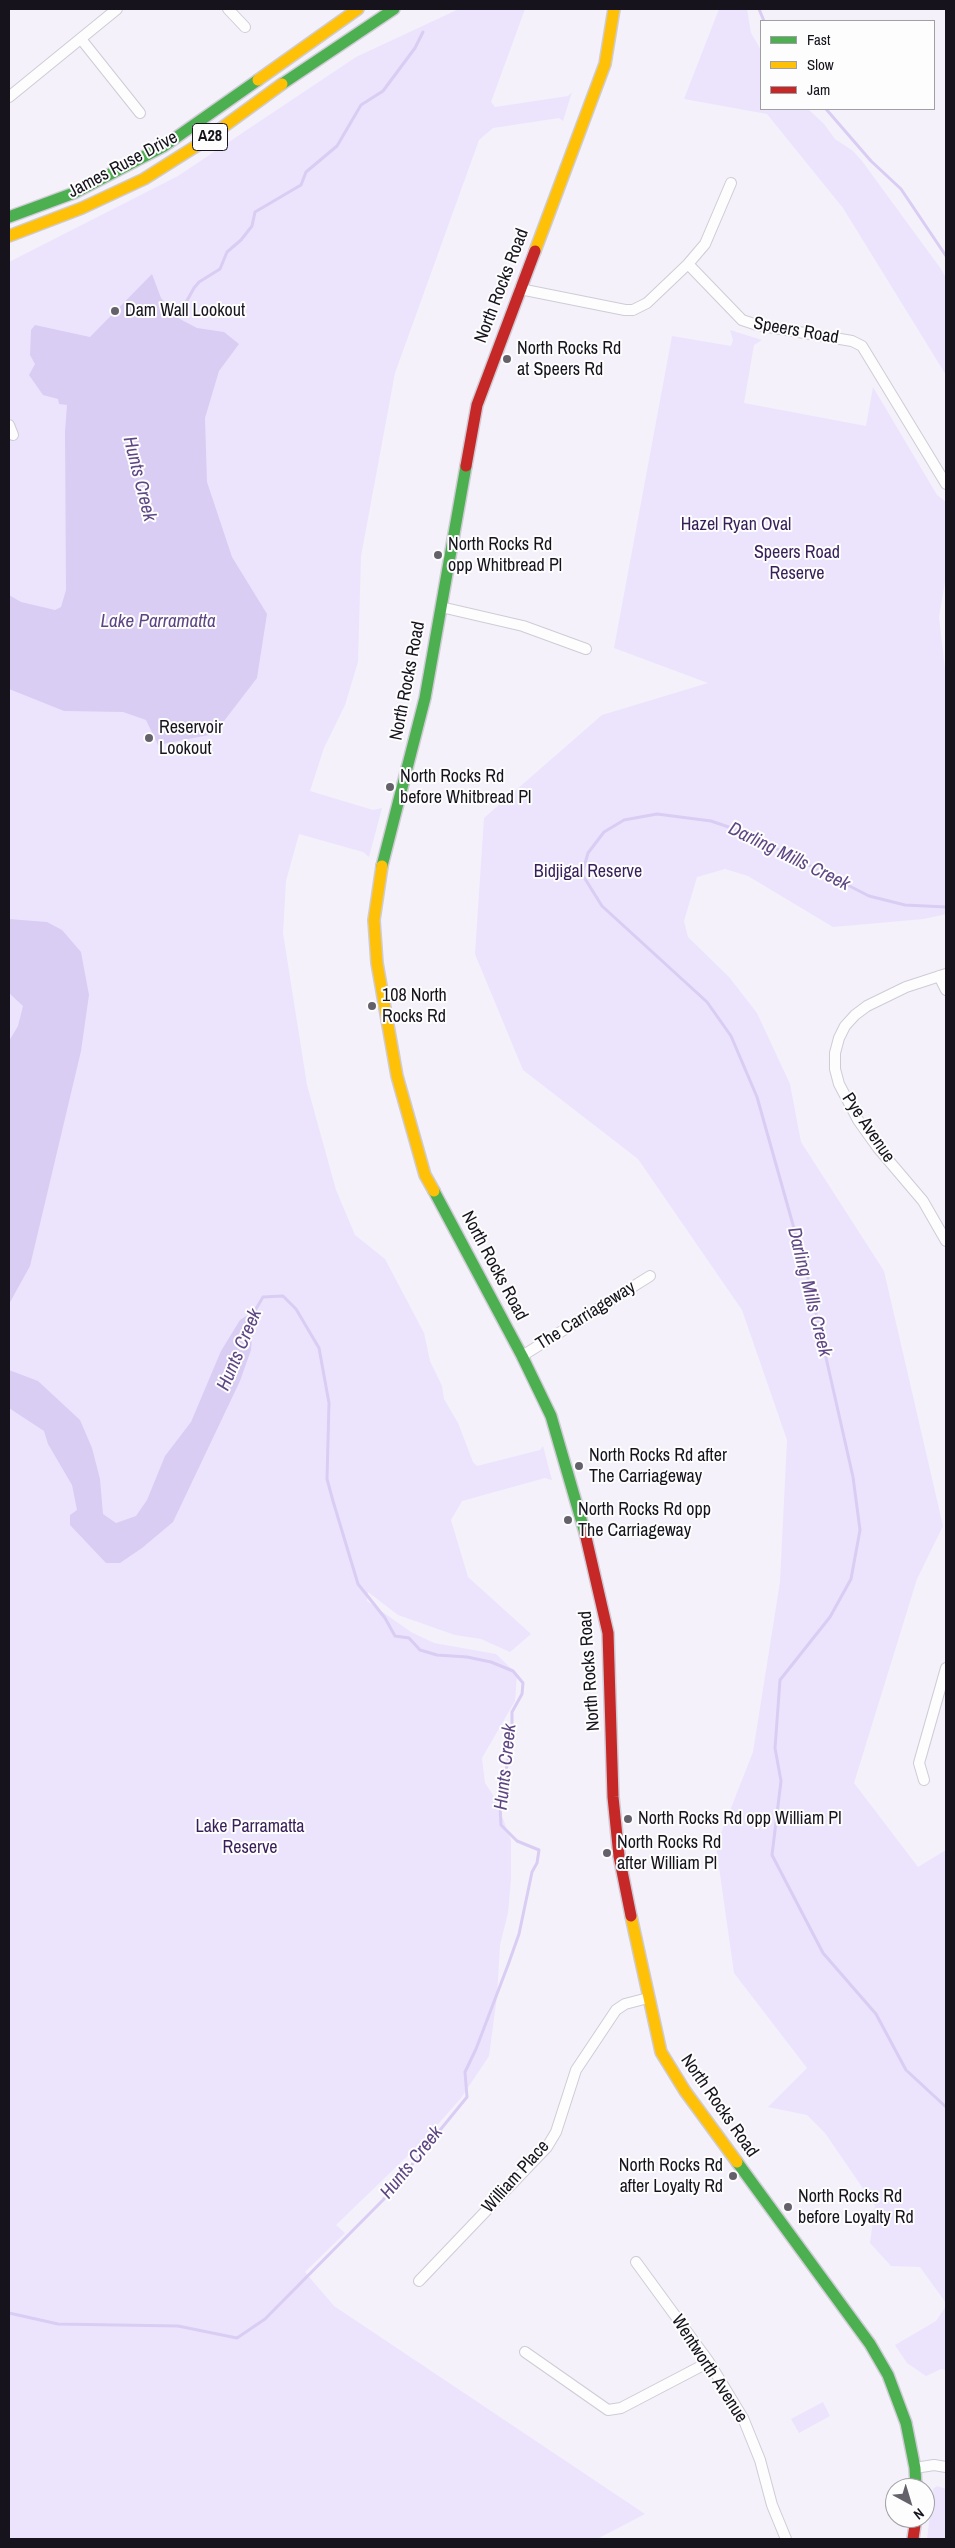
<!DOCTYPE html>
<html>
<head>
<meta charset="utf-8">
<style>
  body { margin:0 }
  #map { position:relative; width:955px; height:2548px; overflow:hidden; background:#f4f1fb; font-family:"Archivo Narrow",sans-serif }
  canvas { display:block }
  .frame { position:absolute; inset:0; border:10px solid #16131d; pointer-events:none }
  .legend { position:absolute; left:760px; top:20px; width:175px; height:90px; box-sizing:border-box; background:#fdfdfd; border:1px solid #a19fa3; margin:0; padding:6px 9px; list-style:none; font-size:15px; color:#16131d }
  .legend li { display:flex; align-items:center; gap:10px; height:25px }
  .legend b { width:25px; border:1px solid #a19fa3 }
  .north { position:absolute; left:885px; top:2478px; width:50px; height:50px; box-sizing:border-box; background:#fdfdfd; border:1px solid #a19fa3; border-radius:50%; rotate:141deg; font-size:14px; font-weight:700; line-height:20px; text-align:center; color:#16131d }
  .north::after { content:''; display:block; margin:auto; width:18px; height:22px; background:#64616b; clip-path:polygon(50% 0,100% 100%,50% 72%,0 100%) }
</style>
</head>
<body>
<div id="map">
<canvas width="955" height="2548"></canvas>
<div class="frame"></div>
<ul class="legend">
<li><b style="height:6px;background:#4caf50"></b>Fast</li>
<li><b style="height:6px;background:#ffc107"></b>Slow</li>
<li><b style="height:6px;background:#c62828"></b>Jam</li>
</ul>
<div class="north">N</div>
</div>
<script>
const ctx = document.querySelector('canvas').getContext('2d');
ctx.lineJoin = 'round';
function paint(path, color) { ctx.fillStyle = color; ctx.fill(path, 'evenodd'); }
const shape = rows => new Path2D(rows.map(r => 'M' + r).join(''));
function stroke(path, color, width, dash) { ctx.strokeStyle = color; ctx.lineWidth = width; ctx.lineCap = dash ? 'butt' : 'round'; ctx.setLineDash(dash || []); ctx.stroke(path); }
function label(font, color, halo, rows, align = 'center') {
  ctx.font = font + ' "Archivo Narrow",sans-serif'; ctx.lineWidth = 4; ctx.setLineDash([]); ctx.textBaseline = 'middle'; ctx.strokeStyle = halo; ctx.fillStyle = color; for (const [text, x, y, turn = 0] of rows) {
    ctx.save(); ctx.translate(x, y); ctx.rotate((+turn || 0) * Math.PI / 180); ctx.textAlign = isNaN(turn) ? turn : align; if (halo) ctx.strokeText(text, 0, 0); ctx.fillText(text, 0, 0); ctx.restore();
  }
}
paint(shape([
  [459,9,525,9,491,102,495,107,568,96,572,92,563,121,559,118,493,128,479,140,395,373,361,556,358,662,345,705,324,748,310,791,373,810,382,808,369,857,363,852,299,834,286,881,283,933,307,1085,336,1190,355,1235,385,1259,424,1333,430,1361,442,1386,444,1399,458,1423,473,1462,477,1466,540,1450,543,1446,552,1480,545,1478,462,1501,451,1520,468,1577,531,1634,510,1652,481,1639,455,1635,398,1615,368,1592,367,1601,411,1632,434,1643,496,1654,517,1674,515,1701,482,1758,485,1783,495,1798,511,1840,511,1879,508,1913,500,1945,497,1996,489,2056,461,2098,425,2139,336,2225,345,2233,305,2272,334,2306,645,2514,597,2539,9,2539,9,262,178,176,356,57],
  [719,9,747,9,751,33,761,50,761,109,808,109,824,124,835,139,853,151,862,161,941,269,946,278,946,375,843,208,767,114,684,99],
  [730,330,762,340,754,345,744,403,866,426,873,387,937,495,946,502,946,576,939,617,946,678,946,914,924,919,833,927,748,876,725,869,697,877,684,921,688,937,729,977,757,1013,790,1084,801,1142,884,1271,943,1526,917,1579,854,1783,918,1867,946,1850,946,2303,920,2267,891,2266,870,2243,875,2206,825,2133,807,2115,768,2107,807,2068,734,1973,716,1846,753,1752,780,1582,787,1440,742,1310,638,1159,523,1070,475,954,484,818,602,715,708,683,614,648,672,336,731,346,733,340],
  [946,2306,946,2370,941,2369,926,2376,907,2363,895,2345,936,2321],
  [823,2402,830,2416,799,2433,791,2419],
  [937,2486,946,2489,946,2539,927,2539,933,2489]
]), '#ece4fc');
paint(shape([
  [152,274,161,298,178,318,197,328,224,332,239,344,219,371,205,418,207,482,232,557,267,614,257,678,214,734,158,745,146,720,123,712,64,711,9,689,9,595,21,602,55,610,61,607,66,590,65,432,67,405,59,404,58,399,43,395,29,375,35,364,30,355,31,330,35,325,90,337],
  [9,919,47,922,62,930,81,952,89,995,81,1051,30,1266,9,1304,9,1041,18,1026,23,1006,9,993],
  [254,1311,251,1350,240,1381,173,1522,142,1548,120,1563,106,1563,70,1525,70,1515,77,1510,72,1485,48,1444,44,1431,9,1408,9,1370,38,1381,80,1420,92,1448,100,1479,103,1514,116,1523,136,1516,147,1500,165,1456,191,1422,221,1351,240,1320]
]), '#d9cdf3');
stroke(shape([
  [759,9,764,21],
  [826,109,871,161,901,189,946,256],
  [175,322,194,288,199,282,220,269,227,252,241,240,252,226,255,212,301,185,306,172,337,146,361,105,383,91,415,48,423,32],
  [946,907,905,905,869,896,746,833,711,821,657,814,624,820,604,832,588,853,582,874,602,906,707,1002,731,1036,757,1097,808,1278,853,1477,860,1530,851,1579,830,1617,780,1680,775,1748,781,1781,772,1855,823,1953,876,2014,906,2070,946,2107],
  [9,2313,58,2324,178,2326,237,2338,265,2319,383,2200,467,2097,465,2072,476,2049,508,1965,519,1934,532,1872,537,1863,539,1850,517,1841,501,1825,500,1805,512,1737,512,1712,522,1694,523,1683,513,1671,491,1662,467,1657,437,1655,420,1650,409,1638,395,1636,385,1618,358,1584,333,1501,327,1479,329,1403,319,1348,296,1309,283,1296,263,1297,253,1314]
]), '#d9cdf3', 3);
const street = shape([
  [228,9,245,27],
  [81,39,140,113],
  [9,97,117,9],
  [688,264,705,244,731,183],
  [520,289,625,310,633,310,647,303,688,264,742,320,757,325,852,341,862,346,946,484],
  [9,425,13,435],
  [441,607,523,626,586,649],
  [946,974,906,987,867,1006,855,1015,845,1026,839,1038,835,1053,835,1069,839,1084,858,1120,878,1148,923,1201,946,1241],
  [939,976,946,990],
  [522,1356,650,1276],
  [924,1780,919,1763,946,1668],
  [636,2262,709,2362,743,2418,760,2460,772,2505,786,2539],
  [419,2281,547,2147,556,2132,576,2070,616,2010,625,2004,648,1998],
  [525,2352,608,2410,621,2408,709,2362],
  [915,2468,934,2465,946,2467]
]);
const fast = shape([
  [282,84,394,9],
  [9,217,74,193,164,146,258,80],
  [382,866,425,698,466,466],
  [434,1191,522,1356,551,1416,585,1533],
  [737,2162,870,2344,888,2375,906,2423,915,2468,916,2488]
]);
const slow = shape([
  [258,80,358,9],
  [9,236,82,208,144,179,201,143,282,84],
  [535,251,605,64,614,9],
  [382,866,374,920,377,963,397,1076,425,1175,434,1191],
  [631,1916,661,2052,685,2091,737,2162]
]);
const jam = shape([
  [466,466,477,405,535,251],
  [585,1533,608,1633,613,1797,619,1856,631,1916],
  [913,2539,916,2518]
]);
stroke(street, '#cfccd6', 12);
stroke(fast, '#cfccd6', 14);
stroke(slow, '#cfccd6', 14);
stroke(jam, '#cfccd6', 14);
stroke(street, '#fdfdfe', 10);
stroke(fast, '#4caf50', 11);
stroke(slow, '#ffc107', 11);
stroke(jam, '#c62828', 11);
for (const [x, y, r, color] of [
  [115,311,5,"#64616b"],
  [507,359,5,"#64616b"],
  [438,555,5,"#64616b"],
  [149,738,5,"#64616b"],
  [390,787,5,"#64616b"],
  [372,1006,5,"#64616b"],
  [579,1466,5,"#64616b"],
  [568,1520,5,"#64616b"],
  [628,1819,5,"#64616b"],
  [607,1853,5,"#64616b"],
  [733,2176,5,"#64616b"],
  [788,2207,5,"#64616b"]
]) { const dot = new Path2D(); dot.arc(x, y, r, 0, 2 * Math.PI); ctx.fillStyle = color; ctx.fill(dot); stroke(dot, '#fdfdfd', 2); }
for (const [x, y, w] of [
  [210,137,35]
]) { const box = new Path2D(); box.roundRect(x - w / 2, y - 13.5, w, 27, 4); ctx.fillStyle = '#fdfdfd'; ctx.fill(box); stroke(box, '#16131d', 1); }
label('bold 16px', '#16131d', null, [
  ["A28",210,137]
]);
label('18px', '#16131d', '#fdfdfd', [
  ["James Ruse Drive",123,165,-28],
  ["North Rocks Road",502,286,-69],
  ["Speers Road",796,331,10],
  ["North Rocks Road",408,681,-79],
  ["Pye Avenue",868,1128,56],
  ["North Rocks Road",494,1266,62],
  ["The Carriageway",586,1316,-32],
  ["North Rocks Road",590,1671,-94],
  ["North Rocks Road",719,2106,55],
  ["William Place",516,2177,-48],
  ["Wentworth Avenue",709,2369,57]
]);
label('18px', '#16131d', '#fdfdfd', [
  ["Dam Wall Lookout",125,311],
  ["North Rocks Rd",517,349],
  ["at Speers Rd",517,370],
  ["North Rocks Rd",448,545],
  ["opp Whitbread Pl",448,566],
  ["Reservoir",159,728],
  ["Lookout",159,749],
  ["North Rocks Rd",400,777],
  ["before Whitbread Pl",400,798],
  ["108 North",382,996],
  ["Rocks Rd",382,1017],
  ["North Rocks Rd after",589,1456],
  ["The Carriageway",589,1477],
  ["North Rocks Rd opp",578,1510],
  ["The Carriageway",578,1531],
  ["North Rocks Rd opp William Pl",638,1819],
  ["North Rocks Rd",617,1843],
  ["after William Pl",617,1864],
  ["North Rocks Rd",723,2166,"right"],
  ["after Loyalty Rd",723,2187,"right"],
  ["North Rocks Rd",798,2197],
  ["before Loyalty Rd",798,2218]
], 'left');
label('18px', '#371f59', '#fdfdfd', [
  ["Hazel Ryan Oval",736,525],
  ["Speers Road",797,553],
  ["Reserve",797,574],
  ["Bidjigal Reserve",588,872],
  ["Lake Parramatta",250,1827],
  ["Reserve",250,1848]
]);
label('italic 19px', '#5e4684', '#fdfdfd', [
  ["Hunts Creek",139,479,76],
  ["Lake Parramatta",158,622],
  ["Darling Mills Creek",789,857,26],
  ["Darling Mills Creek",809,1292,76],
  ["Hunts Creek",240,1350,-67],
  ["Hunts Creek",506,1767,-84],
  ["Hunts Creek",412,2163,-51]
]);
</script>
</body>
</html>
